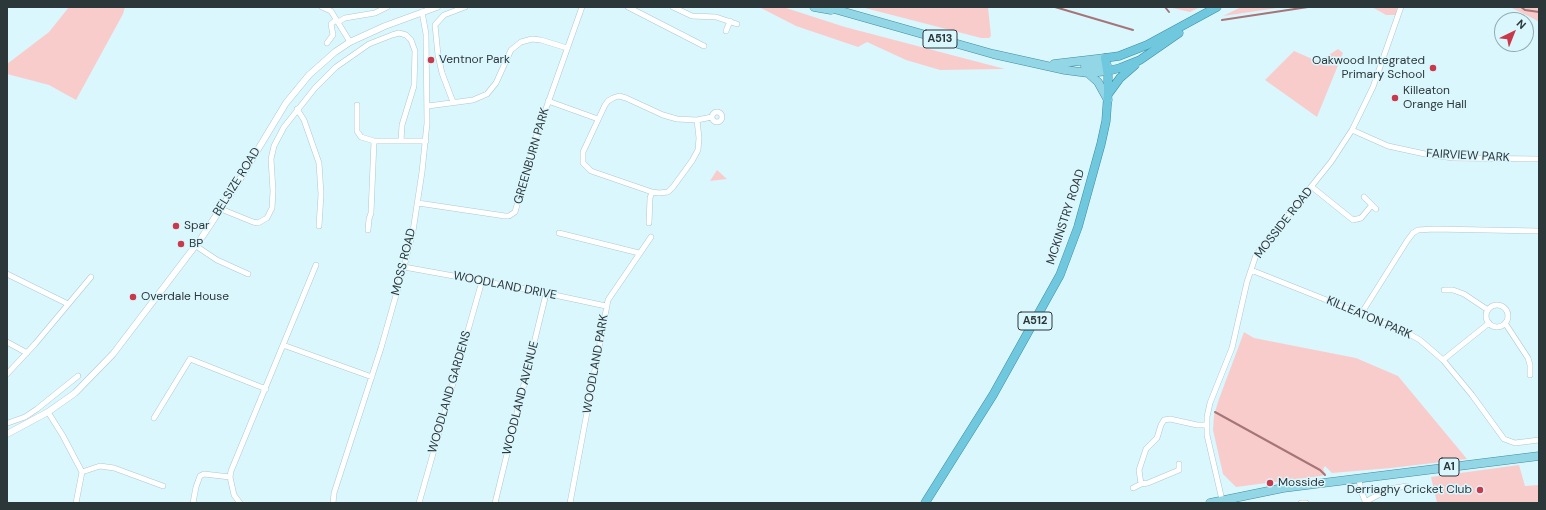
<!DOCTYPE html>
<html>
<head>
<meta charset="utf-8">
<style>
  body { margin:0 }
  #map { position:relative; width:1546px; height:510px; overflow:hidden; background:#dbf7fe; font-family:"DM Sans",sans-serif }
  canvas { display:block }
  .frame { position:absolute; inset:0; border:8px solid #2c373a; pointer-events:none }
  .north { position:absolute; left:1494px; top:12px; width:40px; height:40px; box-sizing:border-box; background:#dbf7fe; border:1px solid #95aab0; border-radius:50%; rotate:43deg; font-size:11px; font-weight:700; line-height:16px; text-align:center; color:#2c373a }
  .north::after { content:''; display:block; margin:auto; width:14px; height:18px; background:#c9394c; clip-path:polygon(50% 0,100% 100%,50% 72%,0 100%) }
</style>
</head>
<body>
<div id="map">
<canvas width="1546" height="510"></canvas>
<div class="frame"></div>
<div class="north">N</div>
</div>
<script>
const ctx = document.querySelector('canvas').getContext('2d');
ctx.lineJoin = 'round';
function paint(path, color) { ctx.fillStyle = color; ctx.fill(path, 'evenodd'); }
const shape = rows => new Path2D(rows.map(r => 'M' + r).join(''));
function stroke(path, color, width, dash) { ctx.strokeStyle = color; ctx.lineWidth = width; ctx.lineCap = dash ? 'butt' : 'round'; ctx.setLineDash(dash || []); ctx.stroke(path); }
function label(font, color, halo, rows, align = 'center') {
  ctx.font = font + ' "DM Sans",sans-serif'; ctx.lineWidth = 3; ctx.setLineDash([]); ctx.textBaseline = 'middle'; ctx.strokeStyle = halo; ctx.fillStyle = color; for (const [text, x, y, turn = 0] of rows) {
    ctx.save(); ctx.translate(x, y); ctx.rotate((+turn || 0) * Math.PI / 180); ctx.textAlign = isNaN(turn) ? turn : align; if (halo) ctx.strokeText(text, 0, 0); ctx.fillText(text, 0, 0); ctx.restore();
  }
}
paint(shape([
  [69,7,125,7,123,14,76,100,49,85,7,74,7,64,49,32],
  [759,7,783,7,845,27,1005,69,940,70,906,60,867,42,858,47,796,26],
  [861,7,988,7,991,36,989,38,981,38],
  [1168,7,1200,7,1190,12],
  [1241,7,1284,7,1223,16],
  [1372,7,1397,7,1396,15,1386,15],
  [1510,7,1539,7,1539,22,1534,19],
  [1338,49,1343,53,1317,117,1265,80,1294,51,1317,61,1321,60],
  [717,170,727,179,710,181],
  [1244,332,1254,338,1356,358,1398,376,1467,459,1391,468,1332,473,1325,466,1323,469,1326,474,1321,476,1236,487,1223,474,1213,430,1214,415,1219,399],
  [1519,465,1525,486,1539,485,1539,503,1437,503,1431,477]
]), '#f9cccc');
stroke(shape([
  [1055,7,1133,30],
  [1165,7,1169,12],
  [1521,7,1525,10,1539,12],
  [1222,20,1308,7],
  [1215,412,1320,470,1325,475]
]), '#a67577', 2);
const minor = shape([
  [322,7,331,11,350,42],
  [628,7,704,46],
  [673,7,692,16,716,17,737,24],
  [338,22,345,18,375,13,387,7],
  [726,31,730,21],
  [327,43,333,35,331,24,336,20],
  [548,101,598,119],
  [453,102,442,73,438,55,435,25,444,15,465,7],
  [357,105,357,131,361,137,374,141,426,141],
  [428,106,473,100,487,94,496,83,511,50,521,42,532,39,541,40,567,48],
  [297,109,304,120,319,163,321,194,319,226],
  '712 117a5 5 0 1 1 10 0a5 5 0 1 1-10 0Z',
  [697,120,699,138,698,150,692,161,673,187,668,192,659,193,652,192,591,171,583,163,583,152,605,105,608,101,613,98,619,96,626,98,663,115,677,119,697,120,712,117],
  [1352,130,1388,146,1425,154,1453,158,1539,159],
  [1312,187,1353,220,1361,218,1372,205],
  [1364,197,1376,209],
  [418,203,505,216,509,216,515,212,537,134,582,7],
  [221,209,253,222,258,223,267,218,272,208,273,191,271,159,274,146,284,127,315,88,336,67,369,44,392,35,399,33,406,35,411,40,415,51,414,86,402,125,401,141],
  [649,223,650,198,652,192],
  [368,230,369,219,371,213,374,141],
  [559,233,639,253],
  [196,246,217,260,248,274],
  [404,267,531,290,606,306],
  [1251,270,1402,330,1420,340,1443,360,1472,395,1504,439,1515,443,1539,440],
  [7,274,68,304],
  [1444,290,1453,290,1464,294,1488,310],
  '1486 316a11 11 0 1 1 22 0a11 11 0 1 1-22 0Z',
  [1361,314,1407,241,1413,233,1418,230,1434,229,1539,231],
  [1505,323,1528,358,1530,365,1530,375],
  [7,342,27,353],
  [283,345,372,377],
  [1443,360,1489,323],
  [7,374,35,344,91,277],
  [48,412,63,436,82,472,76,503],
  [154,418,190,359,266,389],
  [8,423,25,417,37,409,78,376],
  [1179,464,1179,470,1148,483,1141,484,1139,470,1146,449,1157,438,1161,425,1164,420,1170,419,1197,425,1206,425],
  [82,472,100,466,114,468,163,486],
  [1359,479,1361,491,1366,503],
  [1133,488,1141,484],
  [1222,500,1207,435,1207,417,1210,403,1232,348,1247,282,1256,255,1331,162,1352,130,1373,87,1401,7],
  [1365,502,1389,489,1407,486],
  [193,503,196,487,200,476,204,474,230,477],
  [240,503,234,495,230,477,231,471,316,265],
  [333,503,334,493,381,348,404,267,413,231,422,172,427,123,426,34,422,12],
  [419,503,482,281],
  [495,503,546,294],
  [570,503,608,300,651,237],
  [1301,503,1306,503]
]);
const tertiary = shape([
  [7,434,48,412,75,393,113,354,202,237,237,184,286,103,309,75,335,52,350,42,385,26,437,7]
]);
const primary = shape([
  [814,7,831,10],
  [827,7,993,54,1065,70,1088,73,1108,71],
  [1054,64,1105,58],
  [1085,66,1107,65],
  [1088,73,1098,82,1108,100],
  [1210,503,1283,488,1539,456]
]);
const trunk = shape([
  [1108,71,1120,68,1140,60,1179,33],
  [1109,93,1120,78,1135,65],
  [925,503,993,395,1060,275,1078,227,1101,144,1106,121,1108,93,1108,76,1105,58,1119,56,1147,45,1217,7]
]);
stroke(minor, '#adc8d0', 6);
stroke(tertiary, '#adc8d0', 7);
stroke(primary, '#408c9f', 9);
stroke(trunk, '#408c9f', 9);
stroke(minor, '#fff', 5);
stroke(tertiary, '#fff', 6);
stroke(primary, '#93d6e6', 8);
stroke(trunk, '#6fc8de', 8);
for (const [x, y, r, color] of [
  [431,60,4,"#c9394c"],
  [1433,68,4,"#c9394c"],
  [1395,98,4,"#c9394c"],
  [176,226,4,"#c9394c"],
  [181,244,4,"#c9394c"],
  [133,297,4,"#c9394c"],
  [1270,483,4,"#c9394c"],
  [1480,490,4,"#c9394c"]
]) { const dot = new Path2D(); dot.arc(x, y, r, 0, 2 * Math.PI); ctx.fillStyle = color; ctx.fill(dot); stroke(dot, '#dbf7fe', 1.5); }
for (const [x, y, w] of [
  [940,39,34],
  [1035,321,34],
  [1449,467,20]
]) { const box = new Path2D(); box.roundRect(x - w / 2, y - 9, w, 18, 3); ctx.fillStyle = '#dbf7fe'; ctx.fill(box); stroke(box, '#2c373a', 1); }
label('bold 11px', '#2c373a', null, [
  ["A513",940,39],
  ["A512",1035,321],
  ["A1",1449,467]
]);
label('12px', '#2c373a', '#dbf7fe', [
  ["Ventnor Park",439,60],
  ["Oakwood Integrated",1425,61,"right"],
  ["Primary School",1425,75,"right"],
  ["Killeaton",1403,91],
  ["Orange Hall",1403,105],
  ["Spar",184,226],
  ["BP",189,244],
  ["Overdale House",141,297],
  ["Mosside",1278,483],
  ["Derriaghy Cricket Club",1472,490,"right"]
], 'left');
label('12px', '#2c373a', '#dbf7fe', [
  ["GREENBURN PARK",532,156,-74],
  ["FAIRVIEW PARK",1468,156,3],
  ["BELSIZE ROAD",237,182,-58],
  ["MCKINSTRY ROAD",1066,217,-72],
  ["MOSSIDE ROAD",1284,223,-52],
  ["MOSS ROAD",404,262,-76],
  ["WOODLAND DRIVE",505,286,11],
  ["KILLEATON PARK",1369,318,23],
  ["WOODLAND PARK",596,364,-80],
  ["WOODLAND GARDENS",450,392,-74],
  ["WOODLAND AVENUE",521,398,-76]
]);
</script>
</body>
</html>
